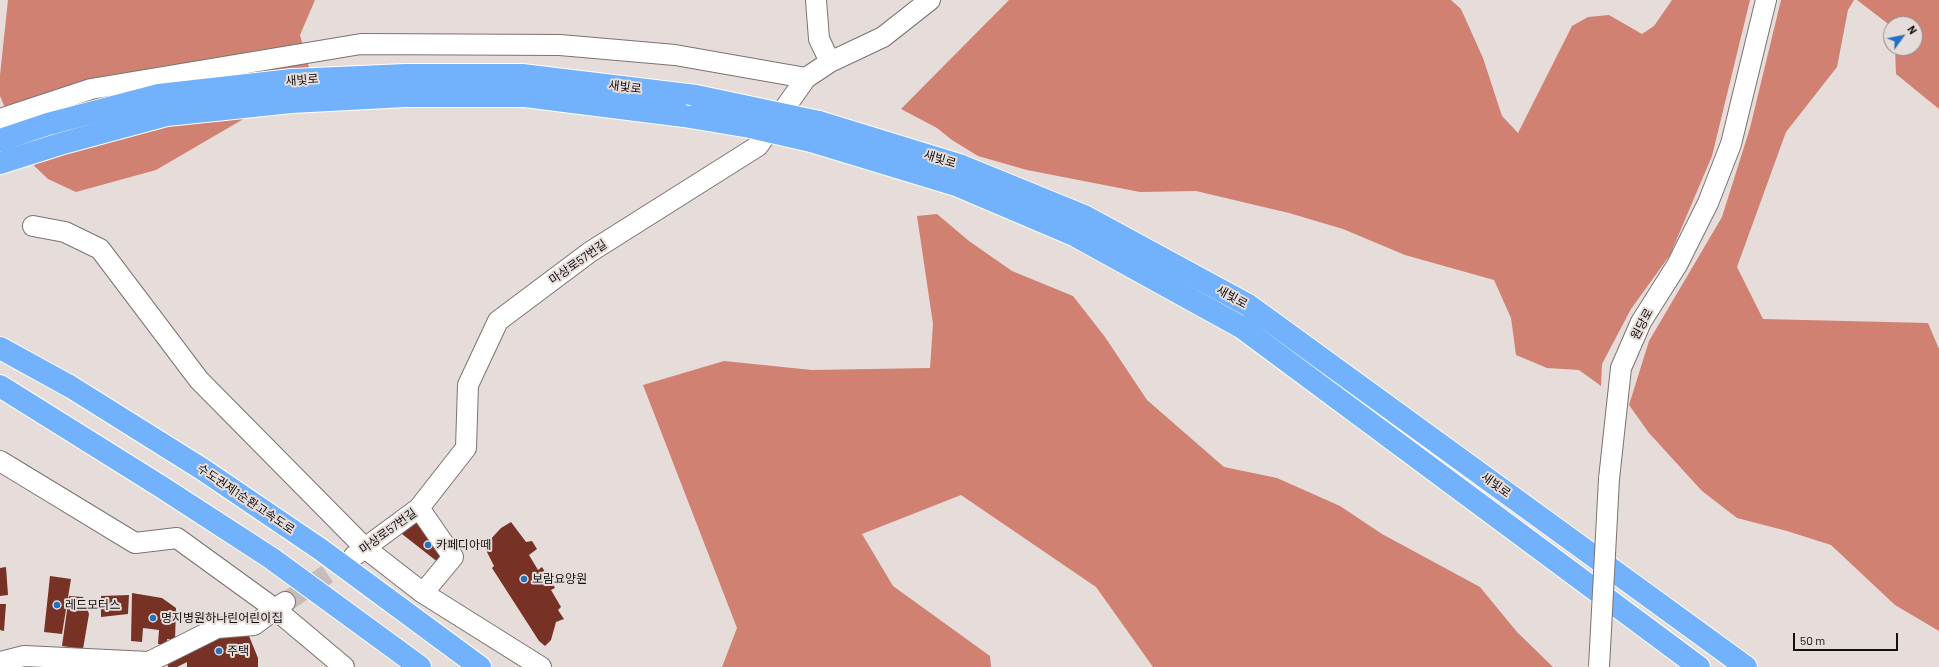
<!DOCTYPE html>
<html>
<head>
<meta charset="utf-8">
<style>
  body { margin:0 }
  #map { position:relative; width:1939px; height:667px; overflow:hidden; background:#e6dcda; font-family:Barlow,sans-serif }
  canvas { display:block }
  .north { position:absolute; left:1883px; top:16px; width:40px; height:40px; box-sizing:border-box; background:#e6dcda; border:1px solid #918a88; border-radius:50%; rotate:57deg; font-size:11px; font-weight:700; line-height:16px; text-align:center; color:#120f0e }
  .north::after { content:''; display:block; margin:auto; width:14px; height:18px; background:#2571c1; clip-path:polygon(50% 0,100% 100%,50% 72%,0 100%) }
  .scale { position:absolute; left:1793px; top:633px; width:105px; height:18px; box-sizing:border-box; border:2px solid #120f0e; border-top:0; padding-left:5px; font-size:12px; line-height:14px; white-space:nowrap; color:#120f0e; -webkit-text-stroke:3px #e6dcda; paint-order:stroke }
</style>
</head>
<body>
<div id="map">
<canvas width="1939" height="667"></canvas>
<div class="north">N</div>
<div class="scale">50 m</div>
</div>
<script>
const ctx = document.querySelector('canvas').getContext('2d');
ctx.lineJoin = 'round';
function paint(path, color) { ctx.fillStyle = color; ctx.fill(path, 'evenodd'); }
const shape = rows => new Path2D(rows.map(r => 'M' + r).join(''));
function stroke(path, color, width, dash) { ctx.strokeStyle = color; ctx.lineWidth = width; ctx.lineCap = dash ? 'butt' : 'round'; ctx.setLineDash(dash || []); ctx.stroke(path); }
function label(font, color, halo, rows, align = 'center') {
  ctx.font = font + ' Barlow,"Noto Sans KR",sans-serif'; ctx.lineWidth = 4; ctx.setLineDash([]); ctx.textBaseline = 'middle'; ctx.strokeStyle = halo; ctx.fillStyle = color; for (const [text, x, y, turn = 0] of rows) {
    ctx.save(); ctx.translate(x, y); ctx.rotate((+turn || 0) * Math.PI / 180); ctx.textAlign = isNaN(turn) ? turn : align; if (halo) ctx.strokeText(text, 0, 0); ctx.fillText(text, 0, 0); ctx.restore();
  }
}
paint(shape([
  [8,0,315,0,300,35,312,79,156,170,76,192,48,179,26,158,0,96,0,75],
  [1009,0,1451,0,1461,9,1483,58,1502,116,1518,133,1572,26,1588,17,1609,15,1642,34,1654,26,1672,0,1750,0,1712,156,1670,255,1631,309,1602,364,1601,386,1579,370,1547,368,1516,355,1511,318,1494,280,1405,255,1343,229,1289,213,1196,191,1140,192,1027,170,978,156,952,140,937,128,901,109],
  [1781,0,1854,0,1848,10,1837,67,1786,132,1737,267,1763,319,1928,323,1939,349,1939,631,1895,605,1831,545,1787,531,1737,518,1702,491,1649,433,1629,405,1649,341,1722,217,1750,128],
  [1857,0,1939,0,1939,109,1896,74,1895,48,1915,48,1915,24,1891,24,1891,26],
  [937,214,969,241,1012,271,1073,296,1105,337,1147,400,1224,467,1277,478,1340,506,1382,534,1480,587,1517,632,1553,667,1153,667,1096,587,961,495,862,534,893,586,990,656,991,667,722,667,737,628,643,385,724,361,812,370,930,368,933,324,917,216]
]), '#d18172');
paint(shape([
  [419,514,447,555,439,563,402,534],
  [511,522,526,542,532,541,537,549,529,555,538,570,542,567,555,588,551,590,561,607,558,610,564,619,556,622,551,640,545,646,539,641,492,568,494,566,487,552,488,542,501,528],
  [6,567,8,595,0,596,0,568],
  [50,576,71,579,62,634,44,632],
  [132,593,162,598,176,608,175,640,167,639,168,645,158,644,159,630,143,628,142,642,131,641],
  [129,595,128,614,101,617,101,596],
  [69,596,83,597,89,614,83,649,62,646],
  [0,604,6,604,4,631,0,630],
  [218,632,249,636,258,658,258,667,187,667,187,662,177,667,168,667,167,659]
]), '#783125');
stroke(shape([
  [286,602,354,556]
]), '#c6bdbb', 20, [20, 10]);
const minor = shape([
  [816,0,819,39,830,62],
  [0,119,91,89,361,44,560,45,675,55,806,78],
  [33,226,65,232,100,249,199,380,365,548,423,593,541,667],
  [0,461,135,543,177,538,275,609,344,667],
  [1609,479,1621,368,1641,322,1677,265,1708,203,1731,144,1766,0],
  [419,508,453,557,423,593],
  [354,556,419,508,466,448,468,385,498,321,590,252,758,146,806,78,830,62,883,37,930,0],
  [0,662,24,656,149,662,217,628,254,625,285,602]
]);
const highway = shape([
  [819,122,959,165,1084,216,1248,305,1746,667],
  [0,140,48,124,159,95,292,80,406,75,522,75,696,96],
  [811,141,956,185,1076,236,1241,327,1699,667],
  [0,163,60,144,167,115,291,102,405,96,525,96,684,116],
  [0,348,71,387,202,469,320,549,480,667],
  [0,386,160,486,271,558,420,667]
]);
stroke(minor, '#7c7371', 22);
stroke(highway, '#fff', 24);
stroke(minor, '#fff', 20);
stroke(highway, '#72b1fb', 22);
const minorBridge = shape([
  [1599,667,1609,479]
]);
const highwayBridge = shape([
  [696,96,819,122],
  [684,116,750,127,811,141]
]);
stroke(minorBridge, '#7c7371', 22, []);
stroke(highwayBridge, '#fff', 24, []);
stroke(minorBridge, '#fff', 20);
stroke(highwayBridge, '#72b1fb', 22);
for (const [x, y, r, color] of [
  [428,545,4,"#2571c1"],
  [524,579,4,"#2571c1"],
  [57,605,4,"#2571c1"],
  [153,618,4,"#2571c1"],
  [219,651,4,"#2571c1"]
]) { const dot = new Path2D(); dot.arc(x, y, r, 0, 2 * Math.PI); ctx.fillStyle = color; ctx.fill(dot); stroke(dot, '#e6dcda', 1.5); }
label('12px', '#120f0e', '#e6dcda', [
  ["새빛로",302,80,-4],
  ["새빛로",625,87,7],
  ["새빛로",940,159,17],
  ["마상로57번길",578,262,-35],
  ["새빛로",1232,297,29],
  ["원당로",1642,324,-62],
  ["새빛로",1496,485,36],
  ["수도권제1순환고속도로",246,499,34],
  ["마상로57번길",388,531,-36]
]);
label('12px', '#120f0e', '#e6dcda', [
  ["카페디아떼",436,545],
  ["보람요양원",532,579],
  ["레드모터스",65,605],
  ["명지병원하나린어린이집",161,618],
  ["주택",227,651]
], 'left');
</script>
</body>
</html>
